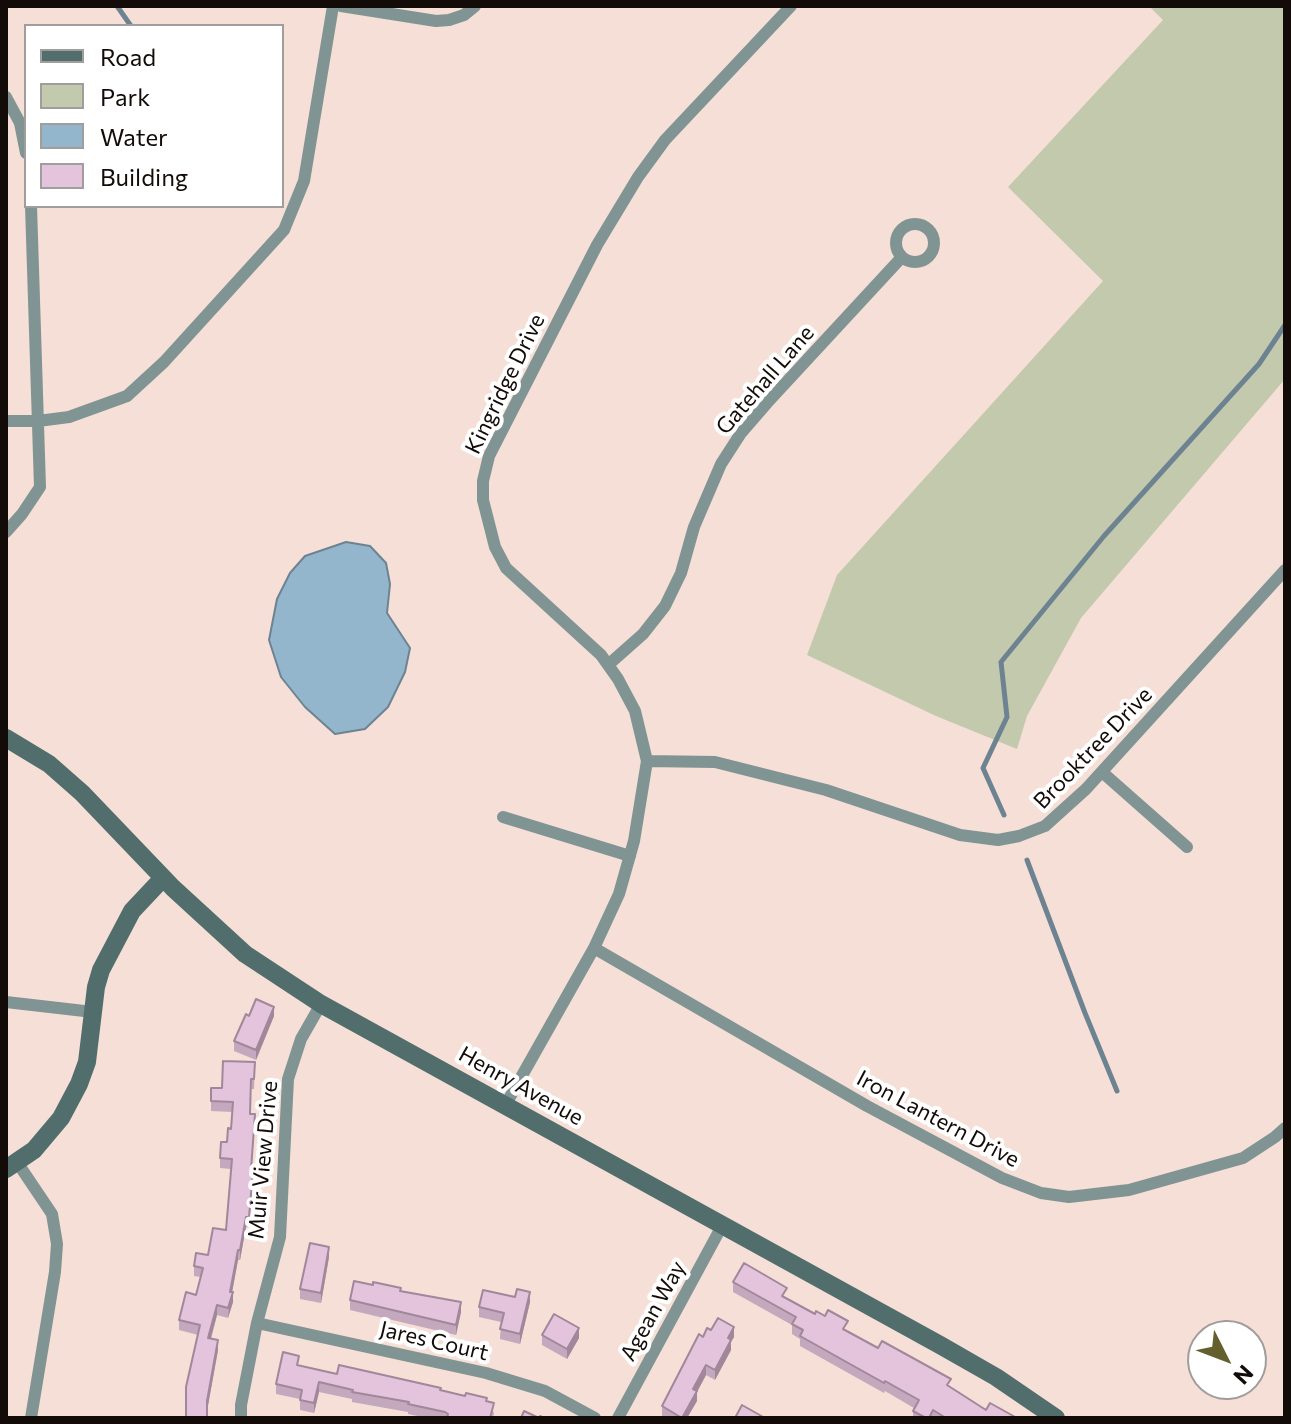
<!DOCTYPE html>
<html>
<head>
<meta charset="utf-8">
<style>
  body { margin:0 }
  #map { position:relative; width:1291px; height:1424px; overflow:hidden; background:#f5dfd6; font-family:Commissioner,sans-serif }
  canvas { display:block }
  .frame { position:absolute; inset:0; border:8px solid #120b08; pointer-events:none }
  .legend { position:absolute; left:24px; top:24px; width:260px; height:184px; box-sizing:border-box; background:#fff; border:2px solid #a09d9c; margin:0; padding:10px 14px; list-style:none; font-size:24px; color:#120b08 }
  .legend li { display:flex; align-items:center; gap:16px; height:40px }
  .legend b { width:40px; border:2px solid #a09d9c }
  .north { position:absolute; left:1187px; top:1320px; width:80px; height:80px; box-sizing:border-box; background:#fff; border:2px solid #a09d9c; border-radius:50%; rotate:132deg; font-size:22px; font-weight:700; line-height:32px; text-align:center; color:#120b08 }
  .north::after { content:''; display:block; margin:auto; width:28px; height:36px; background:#63602d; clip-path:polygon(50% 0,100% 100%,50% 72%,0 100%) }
</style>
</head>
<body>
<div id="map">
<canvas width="1291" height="1424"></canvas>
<div class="frame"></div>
<ul class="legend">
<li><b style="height:10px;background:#516e6d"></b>Road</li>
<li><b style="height:22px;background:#c3c9ac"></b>Park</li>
<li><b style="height:22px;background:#94b6cc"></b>Water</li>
<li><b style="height:22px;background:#e4c3dc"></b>Building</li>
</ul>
<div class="north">N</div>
</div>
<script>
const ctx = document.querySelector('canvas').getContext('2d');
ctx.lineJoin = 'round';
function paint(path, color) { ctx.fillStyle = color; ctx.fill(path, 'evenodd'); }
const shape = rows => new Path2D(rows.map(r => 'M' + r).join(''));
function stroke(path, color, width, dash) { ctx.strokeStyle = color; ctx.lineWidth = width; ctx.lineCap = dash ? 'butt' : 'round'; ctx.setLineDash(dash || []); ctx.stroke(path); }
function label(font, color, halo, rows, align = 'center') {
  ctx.font = font + ' Commissioner,sans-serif'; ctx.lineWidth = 8; ctx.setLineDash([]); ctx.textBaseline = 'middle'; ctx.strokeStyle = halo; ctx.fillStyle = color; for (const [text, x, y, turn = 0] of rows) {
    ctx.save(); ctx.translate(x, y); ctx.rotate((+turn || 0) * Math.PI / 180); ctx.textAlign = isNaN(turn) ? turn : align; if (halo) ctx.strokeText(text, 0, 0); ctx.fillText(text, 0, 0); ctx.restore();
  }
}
paint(shape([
  [1149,6,1285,6,1285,379,1081,618,1027,716,1017,749,936,716,807,655,837,575,1103,281,1008,187,1163,20]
]), '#c3c9ac');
const water = shape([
  [346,542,370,546,386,563,390,584,387,613,410,648,405,672,388,707,365,729,335,734,305,707,281,677,269,640,277,599,290,573,305,556,346,542]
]);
paint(water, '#94b6cc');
stroke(water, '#6d8391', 2);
stroke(shape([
  [117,6,131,26],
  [1004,815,983,768,1007,717,1001,662,1104,536,1259,364,1285,325],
  [1027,860,1085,1013,1117,1091]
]), '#6d8391', 5);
stroke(shape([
  [341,6,436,21,449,20,464,15,475,6],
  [6,97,20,123,26,153],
  '896 243a19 19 0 1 1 38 0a19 19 0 1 1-38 0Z',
  [6,421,38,421,69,417,127,396,164,362,284,230,304,181,333,6],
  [6,532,22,514,40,487,31,206],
  [608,665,643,634,665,606,681,573,694,527,721,464,741,433,767,403,902,257],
  [647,761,715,762,826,790,960,835,998,840,1019,836,1045,826,1086,789,1285,570],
  [1102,772,1187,847],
  [503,817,630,856],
  [594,948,867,1106,1002,1178,1041,1193,1069,1197,1129,1190,1243,1158,1275,1137,1285,1128],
  [6,1002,93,1012],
  [506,1104,594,948,619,894,634,841,647,761,635,711,618,679,601,655,506,568,495,547,483,500,483,481,489,456,597,245,638,177,665,140,791,6],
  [17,1162,52,1214,57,1244,55,1272,31,1418],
  [257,1323,486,1373,545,1391,595,1418],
  [241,1418,241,1405,257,1323,280,1237,288,1079,301,1039,321,1004],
  [618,1418,723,1224]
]), '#819494', 12);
stroke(shape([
  [6,738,49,764,82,793,173,888,245,954,321,1004,940,1345,996,1377,1056,1418],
  [6,1169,34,1150,61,1118,79,1084,87,1062,96,987,101,970,132,911,163,878]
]), '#516e6d', 18);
paint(shape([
  [249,1016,274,1016,256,1060,234,1051,234,1041],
  [255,1062,254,1089,251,1089,251,1114,255,1124,251,1170,253,1181,249,1227,246,1227,240,1260,238,1260,232,1292,233,1302,228,1318,217,1315,211,1339,218,1350,207,1411,198,1335,179,1330,179,1320,196,1295,201,1277,194,1276,194,1266,208,1255,226,1230,231,1169,220,1168,220,1158,231,1129,232,1112,211,1111,211,1088,222,1088],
  [329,1257,321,1303,300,1299,300,1289],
  [733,1282,787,1298,951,1388,986,1410,1017,1418,913,1418,913,1411,914,1408,885,1391,884,1393,800,1346,800,1339,792,1334,792,1325,733,1292],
  [401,1291,461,1312,456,1335,350,1310,350,1300],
  [530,1302,520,1344,500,1339,501,1322,479,1317,479,1307],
  [542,1335,579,1338,567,1359,542,1345],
  [703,1337,734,1337,731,1342,731,1350,715,1380,706,1375,697,1392,697,1401,687,1418,665,1418,662,1416,662,1406],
  [299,1366,337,1374,440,1390,487,1401,494,1413,493,1418,427,1418,408,1414,408,1412,352,1402,352,1399,319,1392,314,1413,300,1410,300,1399,276,1394,276,1384]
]), '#c4a8bd');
paint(shape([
  [274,1007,274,1016,256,1060,256,1050],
  [246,1217,246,1227,240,1260,240,1250],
  [329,1247,329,1257,321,1303,321,1293],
  [238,1250,238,1260,231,1298,233,1292,233,1302,228,1318,230,1292],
  [530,1292,530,1302,520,1344,520,1334],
  [461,1302,461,1312,456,1335,456,1325],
  [217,1305,217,1315,208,1348,208,1338],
  [734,1327,734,1337,731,1342,731,1350,715,1380,715,1370,728,1338],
  [579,1328,579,1338,567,1359,567,1349],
  [218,1340,218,1350,207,1411,207,1401],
  [706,1365,706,1375,697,1392,697,1401,687,1418,682,1418,693,1389],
  [319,1382,319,1392,314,1413,314,1403]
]), '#a0889a');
const building = shape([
  [256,999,274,1007,256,1050,234,1041,246,1014,249,1016,256,999],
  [223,1061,255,1062,254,1079,251,1079,250,1114,255,1114,251,1170,253,1171,249,1217,246,1217,240,1250,238,1250,230,1292,233,1292,228,1308,217,1305,208,1338,218,1340,207,1401,207,1418,186,1418,186,1387,200,1325,179,1320,186,1292,196,1295,203,1268,194,1266,196,1253,208,1255,213,1228,226,1230,232,1159,220,1158,221,1142,227,1142,228,1128,231,1129,233,1102,211,1101,211,1088,222,1088,223,1061],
  [310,1243,329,1247,321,1293,300,1289,310,1243],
  [744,1263,787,1288,782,1296,815,1314,816,1311,825,1316,828,1310,848,1321,843,1329,878,1348,882,1341,951,1379,947,1385,986,1410,990,1403,1017,1418,946,1418,933,1410,929,1418,926,1418,913,1411,919,1400,885,1381,884,1383,800,1336,803,1330,792,1324,796,1317,733,1282,744,1263],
  [354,1281,373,1285,373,1282,401,1288,400,1291,461,1302,456,1325,350,1300,354,1281],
  [517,1289,530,1292,520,1334,500,1329,504,1313,479,1307,483,1290,515,1297,517,1289],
  [554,1314,579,1328,567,1349,542,1335,554,1314],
  [718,1318,734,1327,728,1338,731,1340,715,1370,706,1365,693,1389,697,1391,682,1418,662,1406,699,1334,703,1337,707,1328,711,1330,718,1318],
  [283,1352,299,1356,297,1365,337,1374,339,1365,441,1388,440,1390,465,1396,466,1393,487,1398,486,1401,494,1403,490,1418,447,1418,448,1414,445,1412,408,1404,409,1402,352,1392,353,1390,319,1382,314,1403,300,1400,302,1390,276,1384,283,1352],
  [742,1405,765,1418,735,1418,742,1405],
  [524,1411,539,1418,540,1416,544,1418,521,1418,524,1411]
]);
paint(building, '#e4c3dc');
stroke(building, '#a0889a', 2);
label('22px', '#120b08', '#fff', [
  ["Gatehall Lane",765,380,-49],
  ["Kingridge Drive",505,384,-64],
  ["Brooktree Drive",1093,748,-46],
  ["Henry Avenue",521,1086,29],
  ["Iron Lantern Drive",938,1119,28],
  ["Muir View Drive",263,1160,-85],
  ["Agean Way",653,1311,-61],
  ["Jares Court",434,1341,13]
]);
</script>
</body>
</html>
